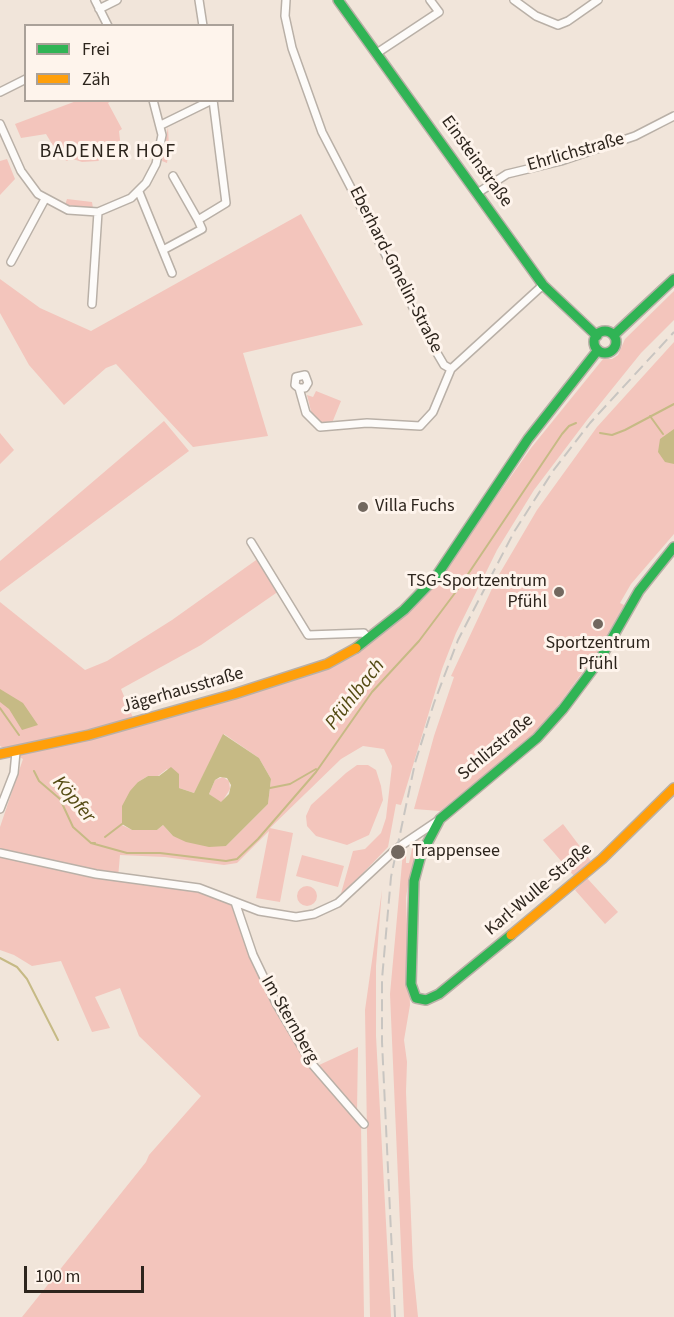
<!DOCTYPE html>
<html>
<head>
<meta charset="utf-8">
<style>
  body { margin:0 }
  #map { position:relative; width:674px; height:1317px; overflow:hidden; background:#f1e5da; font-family:"Source Sans 3",sans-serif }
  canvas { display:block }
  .legend { position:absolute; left:24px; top:24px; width:210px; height:78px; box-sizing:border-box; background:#fef4ec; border:2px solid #aaa199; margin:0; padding:8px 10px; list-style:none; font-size:18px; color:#2d251d }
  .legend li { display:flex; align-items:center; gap:12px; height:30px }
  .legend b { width:30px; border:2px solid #aaa199 }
  .scale { position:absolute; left:24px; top:1266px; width:120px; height:27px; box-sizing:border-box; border:3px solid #2d251d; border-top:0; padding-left:8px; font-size:18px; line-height:21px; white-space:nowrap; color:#2d251d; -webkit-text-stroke:4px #fef4ec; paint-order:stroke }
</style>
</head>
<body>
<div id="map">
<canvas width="674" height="1317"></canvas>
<ul class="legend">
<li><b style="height:8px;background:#30b455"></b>Frei</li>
<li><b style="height:8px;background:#ff9f0a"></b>Zäh</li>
</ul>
<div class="scale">100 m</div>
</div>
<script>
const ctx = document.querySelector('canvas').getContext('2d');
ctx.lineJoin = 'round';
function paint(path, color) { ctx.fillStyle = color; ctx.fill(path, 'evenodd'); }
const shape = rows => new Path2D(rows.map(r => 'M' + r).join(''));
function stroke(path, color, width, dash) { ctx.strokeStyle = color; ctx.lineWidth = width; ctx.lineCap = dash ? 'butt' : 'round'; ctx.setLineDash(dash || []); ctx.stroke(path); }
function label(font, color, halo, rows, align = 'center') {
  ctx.font = font + ' "Source Sans 3",sans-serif'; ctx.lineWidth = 6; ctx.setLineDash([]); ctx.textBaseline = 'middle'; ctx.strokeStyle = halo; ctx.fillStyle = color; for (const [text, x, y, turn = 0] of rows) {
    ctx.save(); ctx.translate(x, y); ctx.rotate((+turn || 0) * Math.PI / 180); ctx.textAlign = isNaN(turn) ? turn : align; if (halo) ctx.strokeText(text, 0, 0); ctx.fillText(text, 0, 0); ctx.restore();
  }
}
paint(shape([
  [79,100,111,101,108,103,122,129,119,131,120,140,117,147,113,146,110,152,98,161,82,162,70,158,67,161,60,157,46,134,21,138,15,124],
  [168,127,169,148,167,163,162,161],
  [7,159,15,179,0,195,0,161],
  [67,199,92,202,93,208,65,205],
  [301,214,363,325,243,353,268,436,193,447,116,364,106,368,64,405,29,365,0,313,0,279,40,308,91,331],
  [674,291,674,320,641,353,587,420,534,490,497,550,456,633,442,669,401,805,396,804,388,847,340,897,353,851,365,849,381,833,386,818,392,766,384,749,363,746,341,759,270,828,293,833,280,902,256,898,269,831,237,863,224,865,165,857,120,855,118,878,187,886,241,902,243,920,261,966,317,1066,358,1047,357,1111,361,1125,364,1317,22,1317,146,1162,149,1155,201,1096,139,1036,120,988,95,997,110,1028,92,1032,61,961,32,966,14,955,0,950,0,827,23,759,0,746,0,602,85,670,107,661,172,620,259,558,279,591,201,645,121,689,136,725,355,655,387,630,435,584,531,448,603,359,612,359,618,355,625,339],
  [224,734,259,758,271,779,268,804,226,846,173,836,163,825,157,830,132,830,122,825,138,782,148,776,158,776,167,769,179,788,194,793],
  [674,342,674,534,631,584,620,603,624,605,598,651,549,718,523,744,440,811,414,809,434,736,454,677,451,676,497,578,537,510,597,427],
  [316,391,341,401,332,423,320,422,312,415,307,395,313,397],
  [164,421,189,451,0,592,0,561],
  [0,433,14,450,0,464],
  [357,765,368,765,376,770,381,786,383,800,369,835,347,845,316,836,307,826,306,816,311,805,346,773],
  [223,777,229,781,230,789,222,802,219,802,209,794,215,780],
  [563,824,591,861,574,876,543,840],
  [419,840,421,843,409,878,406,898,410,1005,404,1040,407,1062,406,1092,413,1267,418,1317,404,1317,390,994,403,852,406,850,406,863,409,863,413,844],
  [302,855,344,866,338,887,296,876],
  [587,878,618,912,605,924,575,890],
  '297 896a10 10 0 1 1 20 0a10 10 0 1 1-20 0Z',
  [382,890,376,966,376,1036,391,1317,370,1317,365,1010]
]), '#f3c5bc');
paint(shape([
  [674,429,674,464,665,462,658,452,660,439],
  [0,689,23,703,38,725,22,730,9,709,0,702],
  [223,734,259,758,271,779,268,804,226,846,209,847,186,842,173,836,163,825,157,830,132,830,122,824,122,806,130,791,138,782,148,776,159,776,171,767,179,774,179,788,194,793],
  [220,777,227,778,231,785,229,794,221,802,209,794,215,780]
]), '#c6ba85');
stroke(shape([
  [650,416,663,434],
  [600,433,612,435,625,430,674,404],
  [0,708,19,735],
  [34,771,39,781,60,799,73,827,91,843,95,843],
  [270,788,290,784,316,769],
  [105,837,122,824],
  [91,843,127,853,160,853,226,861,237,859,258,839,316,772,372,692,419,641,458,589,562,434,569,426,576,423],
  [0,958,17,967,27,979,58,1040]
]), '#c6ba85', 2);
const street = shape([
  [95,0,108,26],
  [199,0,203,26],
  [286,0,285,16,292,48,322,132,434,348,444,365,451,369],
  [514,0,536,16,558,25,568,21,598,0],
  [99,9,117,0],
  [377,53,439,12,430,0],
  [0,92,26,79],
  [0,124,21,171,38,194,68,210,98,212,131,198,146,183,156,164,162,135,153,100],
  [161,125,212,100],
  [173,176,198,220],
  [139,192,172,273],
  [479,192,507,174,561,161,635,136,674,116],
  [163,250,202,229,198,220,226,203,213,100],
  [11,262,45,199],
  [92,304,98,212],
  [299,388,305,388,308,383,305,375,296,377,295,385,299,388,306,413,320,427,367,423,420,426,433,412,451,369,543,285],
  [251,542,308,635,364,633,368,639],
  [0,809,14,773,16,752],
  [0,853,96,874,199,888,259,911,296,917,314,914,338,903,396,849,439,820],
  [235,902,253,955,277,1005,312,1064,364,1124]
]);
const fast = shape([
  [338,0,543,285,597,336],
  '594 342a11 11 0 1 1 22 0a11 11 0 1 1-22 0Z',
  [614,335,674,279],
  [356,648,404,610,435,578,528,439,598,350],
  [511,935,439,994,426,1000,416,998,411,984,414,881,421,855,440,819,537,738,563,709,599,661,639,591,674,547]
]);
const slow = shape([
  [0,754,89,735,234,694,327,664,356,648],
  [511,935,602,859,674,788]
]);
stroke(street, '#b9b0a7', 10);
stroke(fast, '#b9b0a7', 12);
stroke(slow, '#b9b0a7', 12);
stroke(street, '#fdfbf9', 7);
stroke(fast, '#30b455', 9);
stroke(slow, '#ff9f0a', 9);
stroke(shape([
  [395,1317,382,1042,382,979,391,877,415,763,434,703,458,640,514,532,553,471,590,423,674,332]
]), '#c8c5c1', 2, [12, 6]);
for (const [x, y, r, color] of [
  [363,507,6,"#72685f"],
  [559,592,6,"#72685f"],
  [598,624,6,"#72685f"],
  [398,852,8,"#72685f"]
]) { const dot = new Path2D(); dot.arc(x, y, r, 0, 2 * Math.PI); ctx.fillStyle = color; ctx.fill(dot); stroke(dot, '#fef4ec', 2); }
label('18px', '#2d251d', '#fef4ec', [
  ["Ehrlichstraße",576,153,-16],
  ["Einsteinstraße",476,162,54],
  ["Eberhard-Gmelin-Straße",395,270,63],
  ["Jägerhausstraße",183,691,-16],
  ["Schlizstraße",496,748,-40],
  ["Karl-Wulle-Straße",539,890,-40],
  ["Im Sternberg",289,1020,60]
]);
label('18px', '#2d251d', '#fef4ec', [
  ["Villa Fuchs",375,507],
  ["TSG-Sportzentrum",547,582,"right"],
  ["Pfühl",547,603,"right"],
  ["Sportzentrum",598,644,"center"],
  ["Pfühl",598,665,"center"],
  ["Trappensee",412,852]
], 'left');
ctx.letterSpacing = '1.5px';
label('20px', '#2d251d', '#fef4ec', [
  ["BADENER HOF",108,153]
]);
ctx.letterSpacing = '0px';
label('italic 20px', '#534a12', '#fef4ec', [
  ["Pfühlbach",356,695,-52],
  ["Köpfer",73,800,50]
]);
</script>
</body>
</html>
